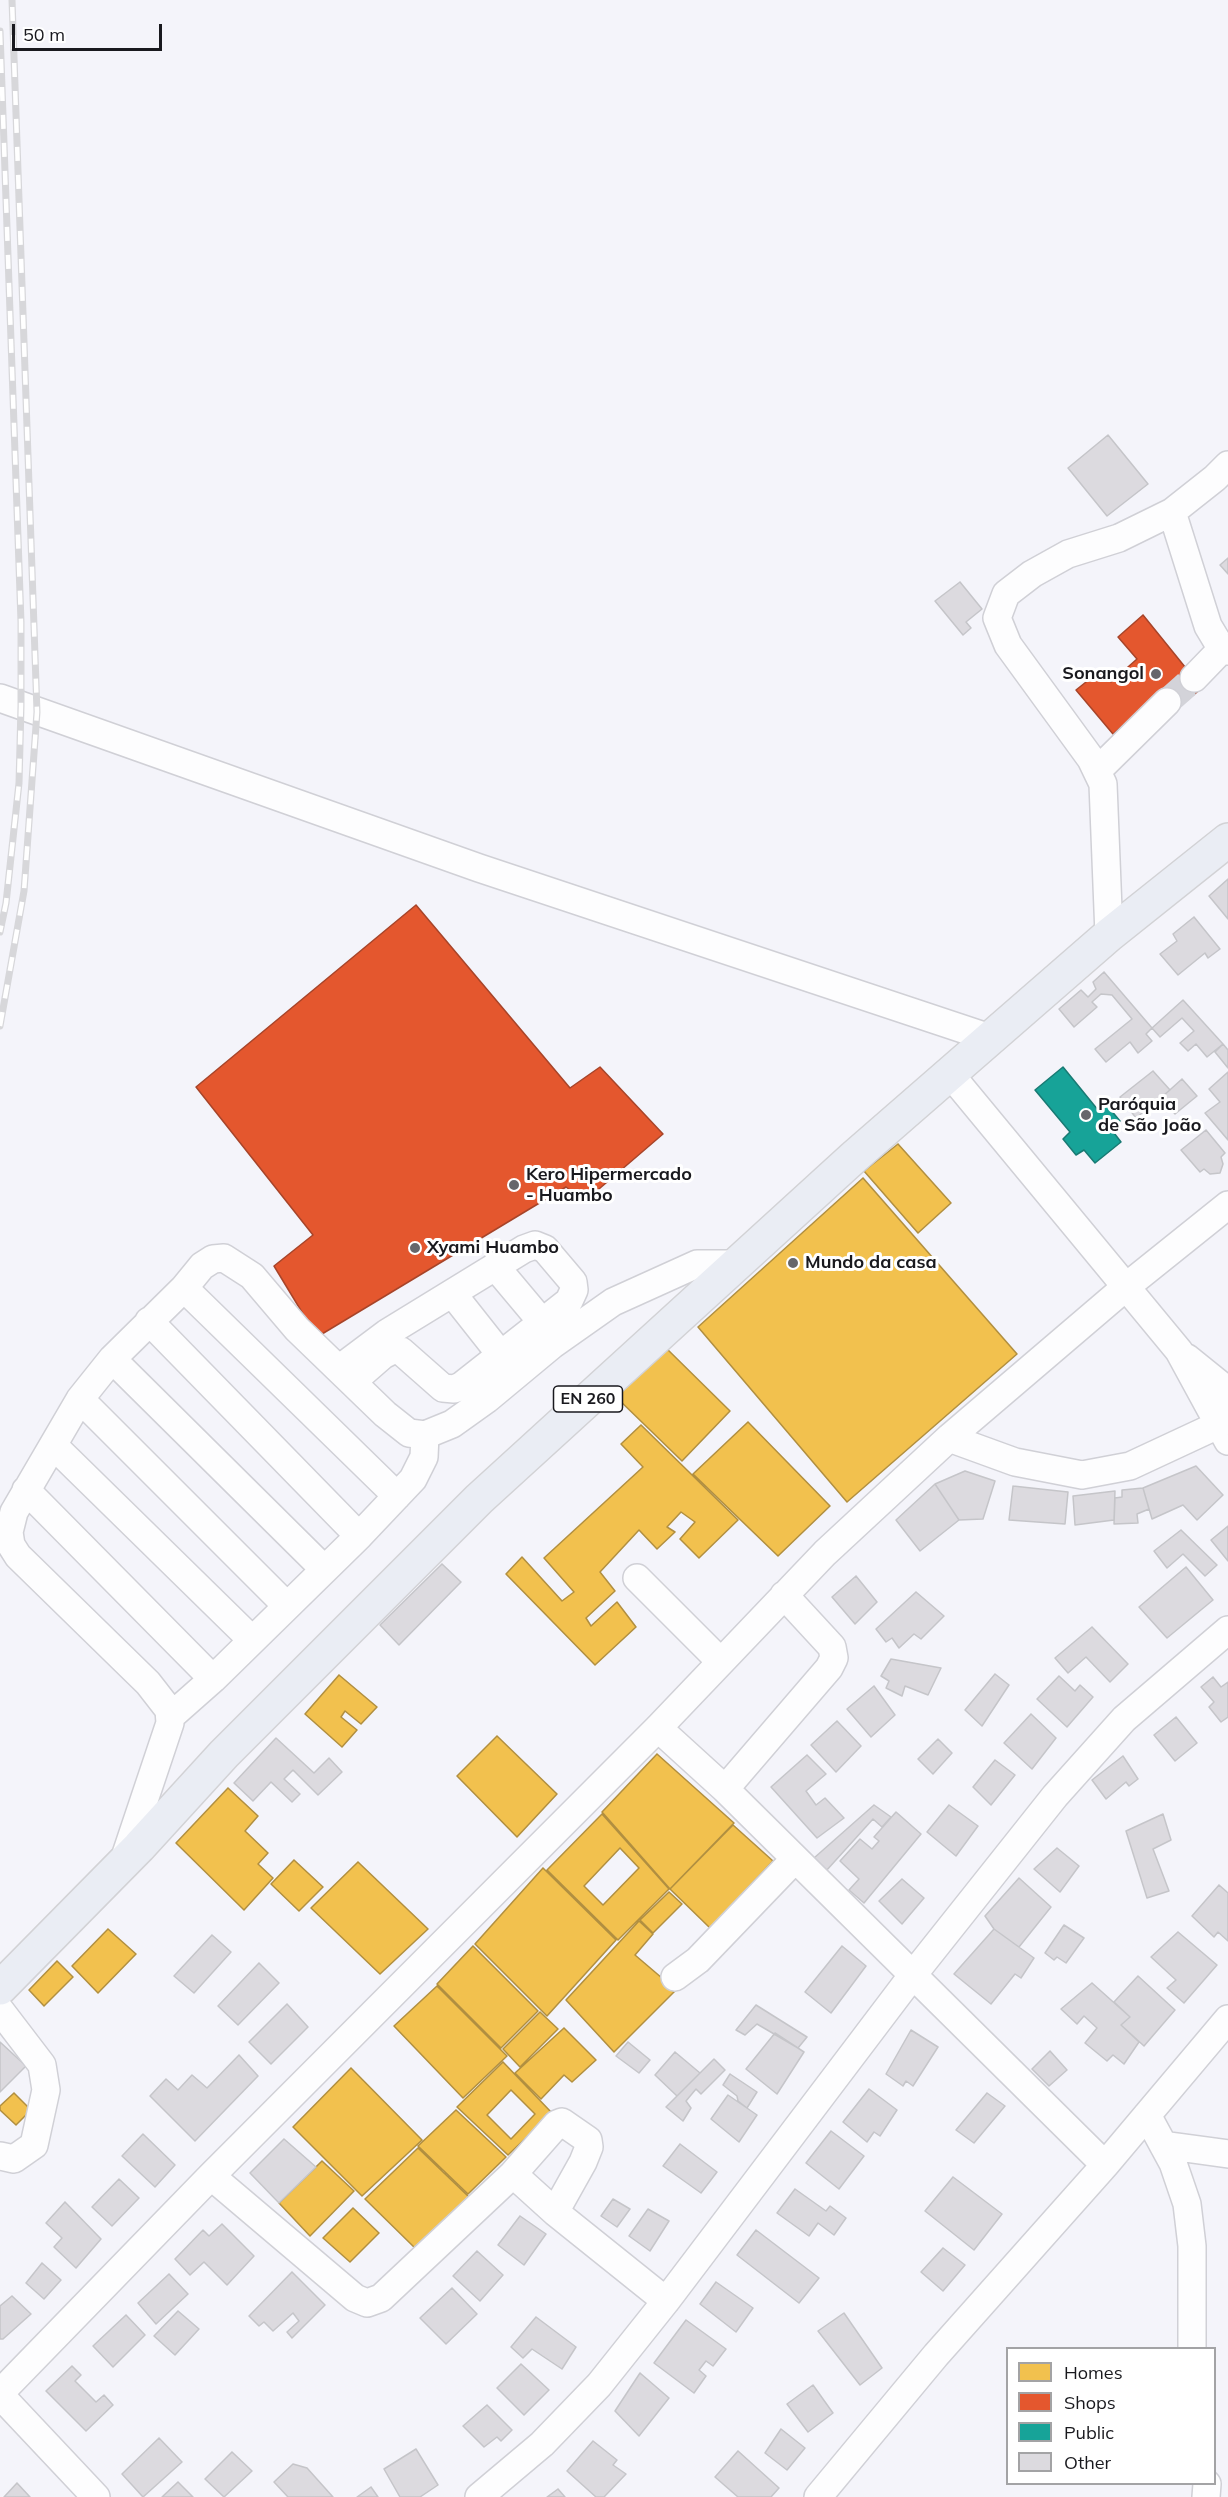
<!DOCTYPE html>
<html>
<head>
<meta charset="utf-8">
<style>
  body { margin:0 }
  #map { position:relative; width:1228px; height:2497px; overflow:hidden; background:#f4f4fa; font-family:Mulish,sans-serif }
  canvas { display:block }
  .legend { position:absolute; left:1006px; top:2347px; width:210px; height:138px; box-sizing:border-box; background:#fff; border:2px solid #a3a3a5; margin:0; padding:8px 10px; list-style:none; font-size:18px; color:#19191e }
  .legend li { display:flex; align-items:center; gap:12px; height:30px }
  .legend b { width:30px; border:2px solid #a3a3a5 }
  .scale { position:absolute; left:12px; top:24px; width:150px; height:27px; box-sizing:border-box; border:3px solid #19191e; border-top:0; padding-left:8px; font-size:18px; line-height:21px; white-space:nowrap; color:#19191e; -webkit-text-stroke:4px #fff; paint-order:stroke }
</style>
</head>
<body>
<div id="map">
<canvas width="1228" height="2497"></canvas>
<ul class="legend">
<li><b style="height:16px;background:#f2c14e"></b>Homes</li>
<li><b style="height:16px;background:#e4572e"></b>Shops</li>
<li><b style="height:16px;background:#17a398"></b>Public</li>
<li><b style="height:16px;background:#dcdadf"></b>Other</li>
</ul>
<div class="scale">50 m</div>
</div>
<script>
const ctx = document.querySelector('canvas').getContext('2d');
ctx.lineJoin = 'round';
function paint(path, color) { ctx.fillStyle = color; ctx.fill(path, 'evenodd'); }
const shape = rows => new Path2D(rows.map(r => 'M' + r).join(''));
function stroke(path, color, width, dash) { ctx.strokeStyle = color; ctx.lineWidth = width; ctx.lineCap = dash ? 'butt' : 'round'; ctx.setLineDash(dash || []); ctx.stroke(path); }
function label(font, color, halo, rows, align = 'center') {
  ctx.font = font + ' Mulish,sans-serif'; ctx.lineWidth = 6; ctx.setLineDash([]); ctx.textBaseline = 'middle'; ctx.strokeStyle = halo; ctx.fillStyle = color; for (const [text, x, y, turn = 0] of rows) {
    ctx.save(); ctx.translate(x, y); ctx.rotate((+turn || 0) * Math.PI / 180); ctx.textAlign = isNaN(turn) ? turn : align; if (halo) ctx.strokeText(text, 0, 0); ctx.fillText(text, 0, 0); ctx.restore();
  }
}
const homes = shape([
  [898,1144,951,1203,918,1233,864,1171,898,1144],
  [863,1178,1017,1354,847,1502,698,1327,863,1178],
  [664,1346,730,1411,682,1461,615,1396,664,1346],
  [748,1422,830,1506,778,1556,693,1474,748,1422],
  [641,1425,738,1520,699,1558,680,1539,695,1522,681,1512,667,1527,675,1532,657,1549,639,1530,600,1572,615,1591,586,1618,591,1626,617,1602,636,1627,595,1665,506,1574,522,1557,562,1601,574,1592,544,1558,643,1467,621,1444,641,1425],
  [339,1675,377,1707,361,1724,345,1711,341,1717,357,1730,342,1747,305,1714,339,1675],
  [497,1736,557,1794,517,1837,457,1776,497,1736],
  [657,1754,734,1823,670,1889,602,1812,657,1754],
  [228,1788,258,1816,245,1831,268,1853,258,1864,273,1878,244,1910,176,1843,228,1788],
  [602,1814,669,1889,618,1940,547,1870,602,1814],
  [733,1825,773,1861,710,1928,670,1889,733,1825],
  [620,1848,639,1868,603,1905,584,1886,620,1848],
  [294,1860,323,1887,299,1911,271,1884,294,1860],
  [358,1862,428,1929,380,1974,311,1908,358,1862],
  [543,1868,616,1940,547,2016,475,1944,543,1868],
  [669,1892,682,1904,653,1933,640,1920,669,1892],
  [639,1921,653,1934,635,1955,676,1990,614,2052,566,2000,639,1921],
  [108,1929,136,1954,98,1993,72,1966,108,1929],
  [473,1946,538,2011,501,2048,437,1984,473,1946],
  [57,1961,73,1977,44,2006,29,1990,57,1961],
  [437,1986,507,2056,463,2098,394,2026,437,1986],
  [540,2012,558,2029,520,2067,503,2049,540,2012],
  [564,2028,596,2060,572,2082,564,2075,541,2099,515,2073,564,2028],
  [503,2062,552,2113,508,2155,457,2107,503,2062],
  [351,2068,422,2140,362,2196,293,2127,351,2068],
  [511,2090,535,2114,511,2139,487,2115,511,2090],
  [14,2093,31,2110,16,2125,0,2110,0,2106,14,2093],
  [456,2110,506,2157,468,2194,418,2146,456,2110],
  [418,2148,470,2198,417,2250,365,2199,418,2148],
  [322,2161,354,2191,310,2236,279,2203,322,2161],
  [353,2208,379,2233,350,2262,323,2238,353,2208]
]);
paint(homes, '#f2c14e');
stroke(homes, '#b18f40', 1.5);
const shops = shape([
  [1143,615,1202,688,1174,711,1160,694,1113,734,1076,690,1101,670,1111,682,1137,659,1118,637,1143,615],
  [416,905,570,1088,600,1067,663,1134,585,1201,566,1187,317,1337,274,1266,313,1235,196,1087,416,905]
]);
paint(shops, '#e4572e');
stroke(shops, '#a74429', 1.5);
const public = shape([
  [1063,1067,1098,1110,1105,1103,1120,1121,1111,1129,1121,1142,1095,1163,1084,1150,1076,1155,1063,1139,1070,1132,1035,1090,1063,1067]
]);
paint(public, '#17a398');
stroke(public, '#187a73', 1.5);
const building = shape([
  [1108,435,1148,484,1107,516,1068,468,1108,435],
  [1228,558,1228,574,1220,565,1228,558],
  [960,582,982,609,966,622,971,628,963,635,935,601,960,582],
  [1228,879,1228,919,1209,896,1228,879],
  [1194,917,1220,949,1208,958,1205,953,1178,975,1160,954,1177,941,1173,934,1194,917],
  [1104,972,1152,1028,1146,1034,1152,1041,1138,1053,1130,1042,1106,1062,1095,1049,1132,1019,1112,995,1101,994,1092,1002,1097,1007,1074,1027,1059,1009,1081,990,1088,997,1096,989,1093,982,1104,972],
  [1183,1000,1223,1044,1207,1057,1196,1044,1188,1051,1180,1043,1194,1031,1182,1018,1160,1037,1152,1028,1183,1000],
  [1223,1044,1228,1050,1228,1068,1215,1052,1223,1044],
  [1153,1071,1170,1090,1136,1118,1120,1097,1153,1071],
  [1228,1072,1228,1140,1205,1113,1220,1102,1209,1089,1228,1072],
  [1182,1079,1197,1096,1175,1114,1162,1097,1182,1079],
  [1206,1130,1225,1153,1221,1157,1223,1164,1220,1173,1210,1174,1204,1169,1200,1172,1181,1150,1206,1130],
  [1196,1466,1223,1495,1197,1520,1183,1505,1152,1519,1143,1488,1196,1466],
  [965,1471,995,1481,983,1519,959,1520,935,1484,965,1471],
  [935,1484,959,1520,920,1551,896,1520,935,1484],
  [1013,1486,1068,1492,1065,1524,1009,1520,1013,1486],
  [1143,1488,1149,1509,1137,1514,1138,1523,1114,1524,1115,1498,1122,1497,1122,1490,1143,1488],
  [1115,1491,1114,1520,1075,1525,1073,1496,1115,1491],
  [1228,1526,1228,1561,1211,1540,1228,1526],
  [1181,1530,1217,1565,1205,1576,1183,1554,1167,1568,1154,1551,1181,1530],
  [442,1564,461,1582,399,1645,380,1625,442,1564],
  [1186,1567,1213,1600,1167,1638,1139,1607,1186,1567],
  [856,1576,877,1602,855,1624,832,1597,856,1576],
  [916,1592,944,1616,921,1639,914,1634,899,1648,892,1638,886,1642,876,1629,916,1592],
  [1092,1627,1128,1664,1110,1682,1086,1657,1068,1673,1055,1658,1092,1627],
  [891,1659,941,1668,928,1695,905,1686,902,1696,886,1688,889,1681,881,1676,891,1659],
  [995,1674,1009,1685,982,1726,965,1710,995,1674],
  [1059,1676,1075,1691,1080,1685,1093,1697,1067,1727,1037,1699,1059,1676],
  [1213,1677,1221,1687,1228,1682,1228,1717,1221,1722,1209,1707,1214,1702,1201,1687,1213,1677],
  [874,1686,895,1715,871,1737,847,1709,874,1686],
  [1031,1714,1056,1738,1032,1769,1004,1743,1031,1714],
  [1176,1717,1197,1743,1175,1761,1154,1735,1176,1717],
  [837,1721,861,1746,836,1772,811,1745,837,1721],
  [276,1738,314,1773,329,1758,342,1772,318,1795,293,1770,284,1779,300,1794,292,1802,271,1782,253,1801,234,1783,276,1738],
  [938,1739,952,1753,933,1774,918,1759,938,1739],
  [807,1755,826,1774,806,1791,816,1805,825,1798,844,1818,817,1838,771,1787,807,1755],
  [1123,1756,1138,1779,1129,1786,1126,1782,1106,1799,1092,1780,1123,1756],
  [995,1760,1015,1775,991,1805,973,1787,995,1760],
  [874,1805,891,1817,882,1827,873,1819,826,1871,814,1858,874,1805],
  [949,1805,978,1826,956,1856,927,1832,949,1805],
  [896,1812,921,1834,864,1903,849,1890,859,1879,840,1861,860,1839,872,1849,879,1841,874,1837,896,1812],
  [1163,1814,1171,1840,1153,1849,1169,1891,1147,1898,1126,1831,1163,1814],
  [1057,1848,1079,1866,1060,1892,1034,1869,1057,1848],
  [1019,1878,1051,1907,1019,1947,994,1929,985,1916,1019,1878],
  [902,1879,924,1898,902,1924,879,1901,902,1879],
  [1219,1885,1228,1893,1228,1941,1218,1932,1214,1937,1192,1916,1219,1885],
  [1064,1925,1084,1938,1066,1963,1057,1957,1054,1960,1045,1953,1064,1925],
  [994,1929,1034,1958,1021,1978,1015,1974,991,2004,954,1974,994,1929],
  [1178,1932,1217,1965,1184,2003,1167,1988,1176,1980,1151,1957,1178,1932],
  [212,1935,231,1952,194,1993,174,1976,212,1935],
  [842,1946,866,1966,831,2013,805,1992,842,1946],
  [259,1963,279,1983,238,2025,218,2006,259,1963],
  [1138,1976,1175,2010,1144,2046,1121,2025,1130,2017,1114,2002,1138,1976],
  [1092,1983,1130,2017,1121,2025,1139,2042,1124,2064,1113,2055,1107,2061,1085,2043,1097,2028,1084,2016,1077,2024,1061,2009,1092,1983],
  [287,2004,308,2027,271,2064,249,2042,287,2004],
  [756,2005,807,2037,798,2048,757,2024,745,2035,736,2030,756,2005],
  [911,2030,938,2047,913,2086,906,2081,903,2086,886,2074,911,2030],
  [775,2033,804,2052,777,2094,746,2069,775,2033],
  [0,2042,26,2066,0,2092,0,2042],
  [628,2042,650,2060,639,2073,616,2056,628,2042],
  [1050,2051,1067,2070,1049,2086,1032,2069,1050,2051],
  [675,2052,700,2073,677,2096,655,2075,675,2052],
  [239,2055,258,2076,195,2141,150,2096,166,2079,178,2090,192,2075,207,2088,239,2055],
  [714,2059,725,2070,701,2094,696,2089,686,2101,691,2108,683,2121,666,2107,714,2059],
  [730,2074,757,2092,747,2108,738,2101,737,2096,723,2085,730,2074],
  [869,2089,897,2110,880,2136,874,2132,867,2142,843,2122,869,2089],
  [987,2093,1005,2106,974,2143,956,2130,987,2093],
  [728,2095,757,2115,739,2142,711,2119,728,2095],
  [831,2131,864,2156,839,2189,806,2163,831,2131],
  [143,2134,175,2165,155,2187,122,2156,143,2134],
  [284,2139,316,2167,279,2203,250,2173,284,2139],
  [680,2144,717,2172,701,2193,663,2166,680,2144],
  [953,2177,1002,2214,974,2250,925,2211,953,2177],
  [119,2179,139,2198,112,2226,92,2207,119,2179],
  [795,2189,826,2211,830,2206,846,2218,834,2235,818,2223,809,2236,777,2213,795,2189],
  [613,2199,630,2209,617,2227,601,2216,613,2199],
  [65,2202,101,2239,76,2268,54,2247,62,2238,46,2223,65,2202],
  [648,2209,669,2221,650,2251,629,2236,648,2209],
  [520,2216,546,2234,524,2265,498,2245,520,2216],
  [222,2224,254,2256,227,2285,204,2262,190,2275,175,2259,203,2230,209,2236,222,2224],
  [756,2230,819,2278,799,2303,737,2255,756,2230],
  [943,2248,965,2265,943,2291,921,2272,943,2248],
  [477,2251,503,2275,480,2301,453,2276,477,2251],
  [42,2263,61,2280,44,2299,26,2283,42,2263],
  [292,2272,325,2305,292,2338,287,2332,299,2321,293,2313,273,2331,264,2322,259,2326,249,2316,292,2272],
  [169,2274,188,2294,156,2324,138,2303,169,2274],
  [716,2282,753,2308,736,2332,700,2304,716,2282],
  [452,2288,477,2314,446,2344,420,2318,452,2288],
  [12,2296,31,2314,3,2339,0,2339,0,2306,12,2296],
  [178,2311,199,2329,175,2355,154,2336,178,2311],
  [844,2313,882,2368,860,2385,818,2331,844,2313],
  [126,2315,145,2335,113,2367,93,2346,126,2315],
  [536,2317,576,2347,562,2369,532,2349,523,2358,511,2347,536,2317],
  [686,2320,726,2349,713,2366,706,2361,699,2370,706,2376,694,2393,654,2363,686,2320],
  [521,2364,549,2390,524,2415,497,2388,521,2364],
  [72,2366,81,2375,75,2381,96,2402,104,2395,113,2405,86,2431,46,2391,72,2366],
  [640,2373,669,2398,639,2436,615,2411,640,2373],
  [813,2385,833,2413,808,2432,787,2404,813,2385],
  [487,2405,512,2430,501,2441,497,2437,484,2447,463,2426,487,2405],
  [781,2429,805,2448,787,2470,765,2453,781,2429],
  [159,2438,182,2462,143,2497,122,2474,159,2438],
  [593,2441,617,2460,613,2465,626,2474,604,2497,596,2497,567,2471,593,2441],
  [416,2449,438,2485,420,2497,400,2497,384,2469,416,2449],
  [738,2451,779,2488,771,2497,738,2497,715,2477,738,2451],
  [232,2452,252,2471,224,2497,205,2479,232,2452],
  [293,2464,307,2468,333,2497,288,2497,274,2482,293,2464],
  [178,2482,193,2497,162,2497,178,2482],
  [17,2483,30,2497,4,2497,17,2483],
  [371,2487,378,2497,357,2497,371,2487],
  [558,2489,565,2497,547,2497,558,2489]
]);
paint(building, '#dcdadf');
stroke(building, '#c5c5c9', 1.5);
stroke(shape([
  [1167,702,1194,678]
]), '#d3d3d9', 27, [27, 14]);
const minor = shape([
  [1172,512,1208,626,1217,641,1228,651],
  [1194,678,1224,647],
  [0,698,479,868,990,1038],
  [1097,771,1167,702],
  [1109,935,1103,784,1091,759,1008,645,997,618,1006,594,1032,574,1068,554,1119,538,1172,512,1215,478,1228,465],
  [950,1074,1179,1351,1228,1441],
  [495,1266,542,1322],
  [184,1288,397,1496],
  [452,1293,501,1355],
  [149,1321,359,1536],
  [1187,1358,1228,1391],
  [112,1359,324,1569],
  [339,1369,387,1333,524,1249,535,1245,545,1249,573,1282,574,1290,569,1301,461,1386,454,1389,443,1388,401,1351,393,1350,383,1355,352,1382],
  [80,1399,286,1605],
  [949,1438,1015,1462,1082,1475,1130,1466,1218,1425,1228,1416],
  [54,1446,252,1640],
  [26,1490,213,1679],
  [637,1578,721,1662],
  [170,1717,213,1679,359,1536,413,1479,424,1457,425,1435],
  [658,1728,725,1789,1105,2165],
  [725,1789,829,1668,834,1658,832,1647,784,1595],
  [124,1860,170,1723,169,1710,148,1683,18,1556,11,1545,9,1532,14,1512,80,1399,112,1359,184,1288,202,1266,213,1259,224,1258,252,1276,297,1329,385,1414,409,1433,425,1435,452,1424,487,1399,552,1345,613,1302,697,1264,738,1264],
  [675,1977,698,1960,795,1859],
  [0,2010,42,2065,46,2090,34,2145,14,2159,0,2156],
  [1147,2115,1173,2163,1187,2204,1192,2246,1192,2348],
  [1163,2145,1228,2154],
  [513,2174,557,2124,562,2122,588,2140,589,2147,583,2162,555,2212],
  [211,2176,355,2298,367,2303,381,2298,513,2174,555,2212,666,2301],
  [0,2393,211,2176,658,1728,825,1553,949,1438,1127,1286,1228,1205],
  [0,2395,96,2497],
  [479,2497,542,2444,599,2385,666,2301,912,1976,1055,1796,1124,1719,1228,1630],
  [818,2497,936,2355,1105,2165,1228,2019],
  [1206,2497,1207,2484]
]);
const major = shape([
  [0,1988,139,1847,224,1754,479,1499,854,1157,1109,935,1228,840]
]);
stroke(minor, '#d0d0d6', 30);
stroke(major, '#d2d2d5', 36);
stroke(minor, '#fdfdfe', 27);
stroke(major, '#eaedf4', 33);
const rail = shape([
  [0,31,21,622,21,706,19,783,6,903,0,932],
  [0,1026,24,891,37,712,12,0]
]);
stroke(rail, '#d7d7da', 7);
stroke(rail, '#fff', 4.5, [14]);
for (const [x, y, r, color] of [
  [1156,674,6,"#66666b"],
  [1086,1115,6,"#66666b"],
  [514,1185,6,"#66666b"],
  [415,1248,6,"#66666b"],
  [793,1263,6,"#66666b"]
]) { const dot = new Path2D(); dot.arc(x, y, r, 0, 2 * Math.PI); ctx.fillStyle = color; ctx.fill(dot); stroke(dot, '#fff', 2); }
for (const [x, y, w] of [
  [588,1399,69]
]) { const box = new Path2D(); box.roundRect(x - w / 2, y - 13, w, 26, 4.5); ctx.fillStyle = '#fff'; ctx.fill(box); stroke(box, '#19191e', 1.5); }
label('bold 16px', '#19191e', null, [
  ["EN 260",588,1399]
]);
label('bold 18px', '#19191e', '#fff', [
  ["Sonangol",1144,674,"right"],
  ["Paróquia",1098,1105],
  ["de São João",1098,1126],
  ["Kero Hipermercado",526,1175],
  ["- Huambo",526,1196],
  ["Xyami Huambo",427,1248],
  ["Mundo da casa",805,1263]
], 'left');
</script>
</body>
</html>
